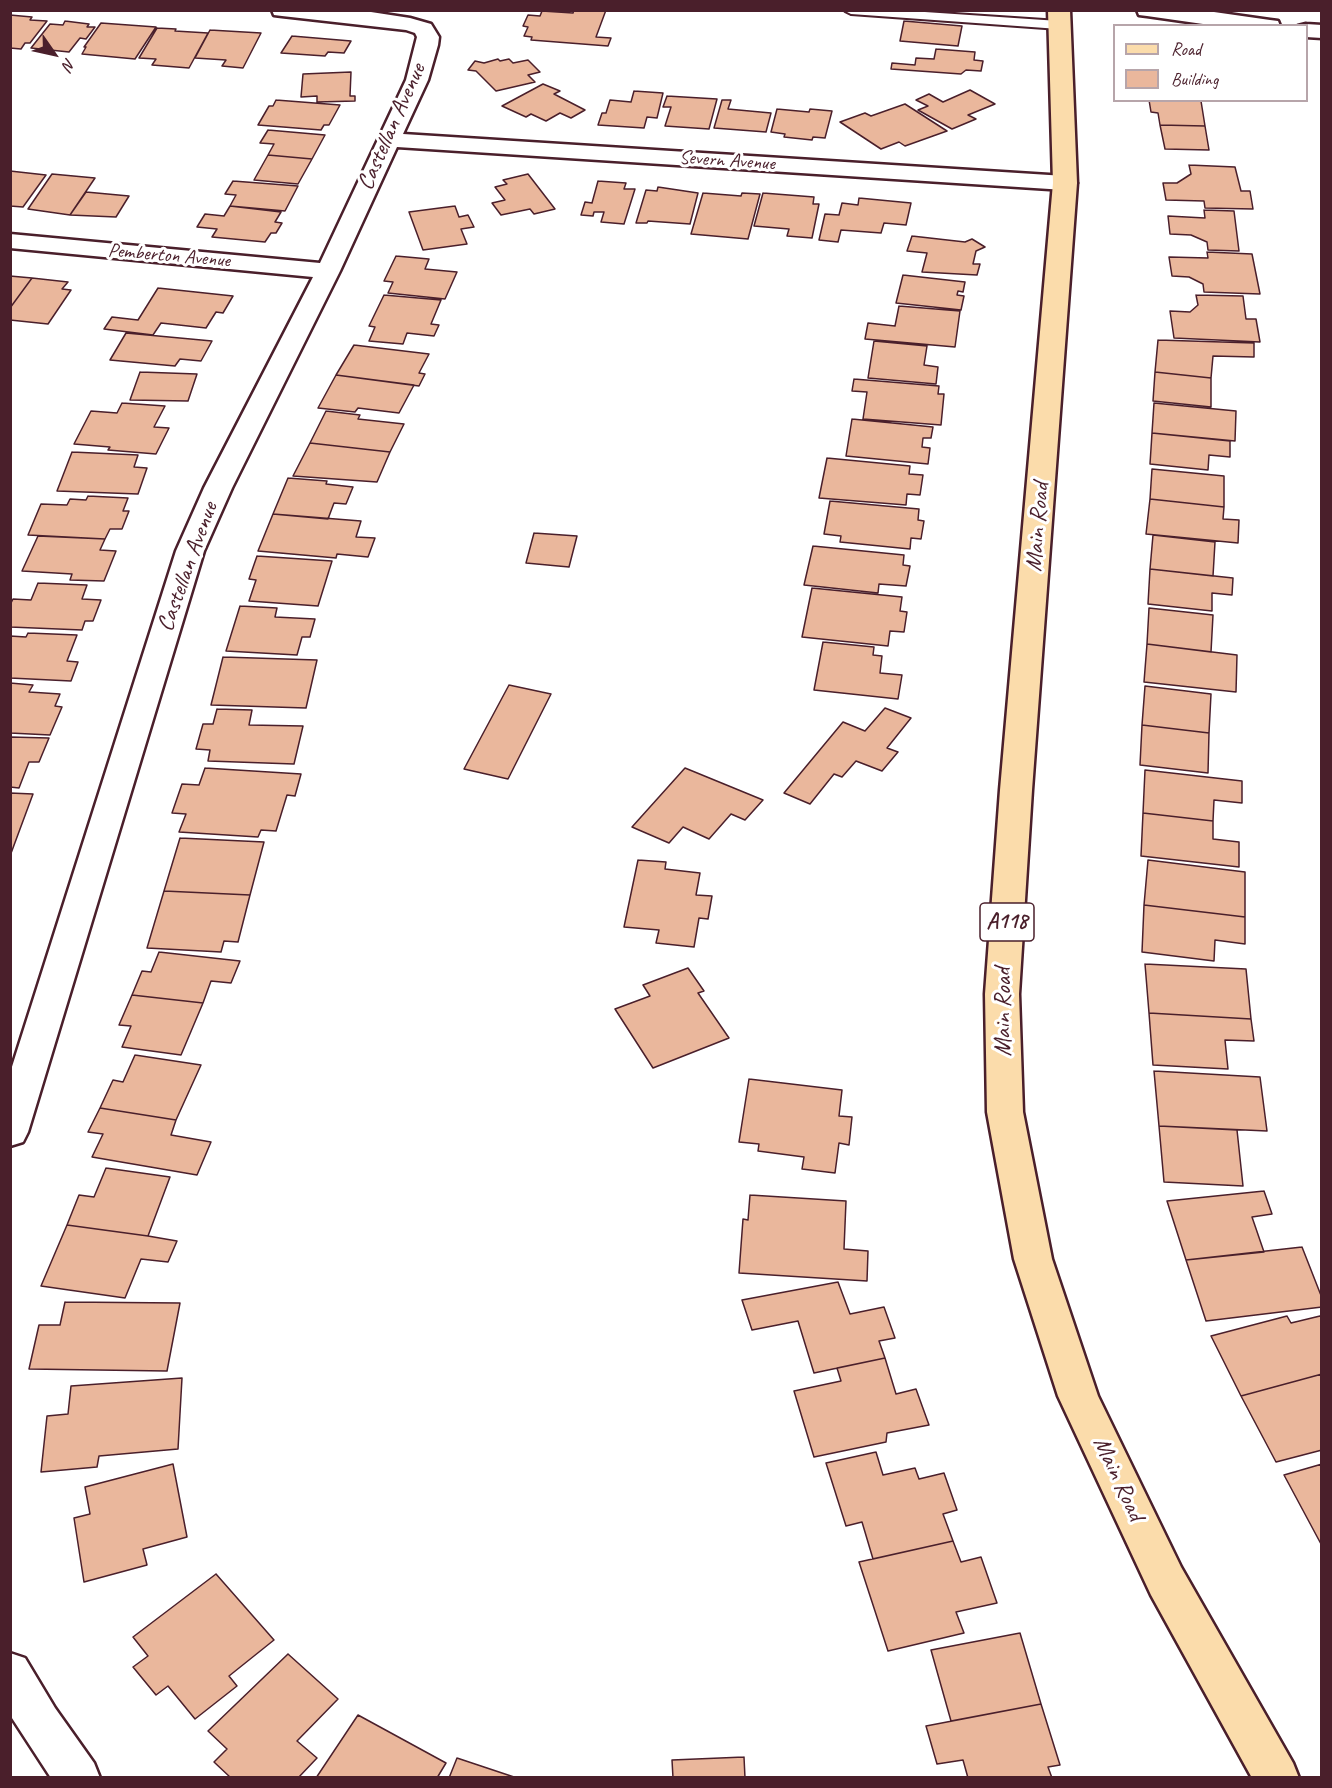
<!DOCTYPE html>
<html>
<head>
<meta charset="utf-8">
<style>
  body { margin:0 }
  #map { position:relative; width:1332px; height:1788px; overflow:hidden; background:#fff; font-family:Caveat,sans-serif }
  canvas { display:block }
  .frame { position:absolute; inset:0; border:12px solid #4a1f2b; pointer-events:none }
  .legend { position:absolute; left:1113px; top:24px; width:195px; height:78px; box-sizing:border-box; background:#fff; border:2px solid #b7a5aa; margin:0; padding:8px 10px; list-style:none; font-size:18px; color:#4a1f2b }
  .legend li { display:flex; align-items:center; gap:12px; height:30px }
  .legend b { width:30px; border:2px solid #b7a5aa }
  .north { position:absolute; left:24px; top:24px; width:60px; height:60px; -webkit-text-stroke:4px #fff; paint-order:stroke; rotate:124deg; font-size:16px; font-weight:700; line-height:24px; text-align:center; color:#4a1f2b }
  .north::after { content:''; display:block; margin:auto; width:21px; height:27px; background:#4a1f2b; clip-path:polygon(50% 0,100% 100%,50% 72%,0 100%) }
</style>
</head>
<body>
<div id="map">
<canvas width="1332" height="1788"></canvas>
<div class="frame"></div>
<ul class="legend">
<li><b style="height:8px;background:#fbdcab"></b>Road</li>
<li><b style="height:16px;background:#eab79c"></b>Building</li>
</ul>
<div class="north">N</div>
</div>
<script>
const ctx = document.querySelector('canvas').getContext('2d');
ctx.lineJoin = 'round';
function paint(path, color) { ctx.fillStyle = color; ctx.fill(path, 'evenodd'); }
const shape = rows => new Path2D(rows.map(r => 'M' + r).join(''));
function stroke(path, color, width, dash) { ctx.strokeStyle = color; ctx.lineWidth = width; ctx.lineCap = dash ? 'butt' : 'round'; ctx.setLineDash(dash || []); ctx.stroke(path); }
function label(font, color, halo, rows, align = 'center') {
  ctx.font = font + ' Caveat,sans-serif'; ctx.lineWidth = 6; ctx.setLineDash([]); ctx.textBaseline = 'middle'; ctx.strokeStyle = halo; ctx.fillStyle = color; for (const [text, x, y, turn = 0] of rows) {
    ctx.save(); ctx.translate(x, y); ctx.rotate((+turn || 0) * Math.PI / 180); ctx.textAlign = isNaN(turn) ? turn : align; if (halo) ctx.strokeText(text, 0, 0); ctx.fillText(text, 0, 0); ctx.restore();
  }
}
const building = shape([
  [574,10,606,10,596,37,611,38,608,46,531,40,532,37,524,36,528,27,523,26,528,15,540,16,542,11,573,13,574,10],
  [10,15,32,17,30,20,47,21,30,43,25,43,21,49,10,48,10,15],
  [65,21,89,24,87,27,95,27,86,39,80,38,69,52,31,48,50,24,63,25,65,21],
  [904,21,962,26,958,46,900,41,904,21],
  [101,23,156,27,135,59,82,54,86,47,84,47,101,23],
  [157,28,176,29,175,31,208,33,189,68,152,65,156,59,139,58,157,28],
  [210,30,261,33,243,68,222,66,226,60,195,58,210,30],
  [292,36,351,41,344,53,328,52,325,56,281,53,292,36],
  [936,49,975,52,974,60,983,61,981,71,966,70,961,74,891,69,892,63,915,65,916,58,934,59,936,49],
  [498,59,500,61,509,59,513,63,528,60,540,72,528,75,535,82,496,91,476,71,468,70,475,61,484,63,498,59],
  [351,72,350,96,355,96,355,101,317,102,317,96,301,97,303,74,351,72],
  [543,84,560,91,554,94,585,110,571,118,560,113,546,121,531,114,526,117,502,106,543,84],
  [970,90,995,104,968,115,976,119,952,129,918,110,928,106,916,100,929,94,943,102,970,90],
  [634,91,663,93,657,118,647,117,644,128,598,125,602,113,606,113,610,100,631,102,634,91],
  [667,96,717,99,709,129,665,126,671,107,663,107,667,96],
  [276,100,340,105,329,125,324,125,321,130,258,125,269,106,273,106,276,100],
  [722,100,731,100,728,109,771,113,766,132,714,128,722,100],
  [1149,100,1201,101,1205,126,1160,125,1158,113,1151,112,1149,100],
  [905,104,947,131,905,146,899,142,881,149,840,122,865,113,871,116,905,104],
  [777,109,809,112,810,109,832,111,825,138,813,137,812,140,784,137,785,134,771,132,777,109],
  [1160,125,1205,126,1209,150,1165,149,1160,125],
  [268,130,325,135,312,159,268,155,274,144,260,143,268,130],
  [268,155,312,159,298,184,254,180,268,155],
  [1189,165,1235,167,1241,191,1250,191,1253,209,1205,208,1204,201,1166,200,1163,183,1177,183,1191,174,1189,165],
  [10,171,46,175,23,207,10,206,10,171],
  [52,174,95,178,70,215,28,209,52,174],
  [528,174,555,209,534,214,530,209,501,215,492,203,505,200,495,187,507,184,503,180,528,174],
  [233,181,298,186,285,211,230,206,236,195,225,194,233,181],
  [598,181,626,183,624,189,635,189,624,224,601,222,604,212,594,212,593,216,581,215,585,202,592,203,598,181],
  [658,187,698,193,690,224,648,221,647,223,636,223,646,190,657,191,658,187],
  [86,192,129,196,116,217,70,215,86,192],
  [703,193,741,196,742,193,760,194,748,239,691,234,703,193],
  [763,193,814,197,813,204,819,204,812,238,787,236,789,229,754,226,763,193],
  [859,198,911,203,906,225,884,223,881,233,841,230,838,242,819,240,825,214,839,215,842,203,858,205,859,198],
  [230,206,281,212,275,222,282,223,276,233,271,233,265,242,212,237,217,229,197,227,205,214,224,216,230,206],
  [455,206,459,217,468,215,474,227,461,229,467,244,423,250,409,212,455,206],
  [1204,210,1234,211,1239,251,1208,250,1207,242,1191,235,1170,234,1168,216,1205,218,1204,210],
  [912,236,965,242,972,239,985,247,976,251,973,264,980,264,977,275,922,272,927,253,907,251,912,236],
  [1207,252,1252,254,1260,294,1204,292,1203,284,1189,277,1172,276,1169,257,1208,258,1207,252],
  [396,256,429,259,425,269,457,272,445,299,388,293,393,282,384,281,396,256],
  [903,275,965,282,963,292,958,291,957,295,964,296,961,310,896,303,903,275],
  [10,276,32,278,10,308,10,276],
  [32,278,68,282,62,289,71,290,48,324,10,320,10,308,32,278],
  [158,288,233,296,223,313,216,312,206,328,161,323,153,335,104,329,112,317,138,320,158,288],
  [384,295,441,300,431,324,439,325,434,336,407,333,403,344,369,341,375,327,369,326,384,295],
  [1196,295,1243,296,1246,319,1256,319,1260,342,1174,338,1170,311,1190,312,1198,305,1196,295],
  [899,306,960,311,955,347,865,339,868,323,895,326,899,306],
  [126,333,212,341,201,361,180,359,175,366,110,360,126,333],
  [1158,340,1254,343,1254,357,1213,356,1211,378,1155,372,1158,340],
  [874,341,927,346,924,365,938,367,936,384,868,378,874,341],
  [354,345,429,354,419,373,425,374,419,386,336,375,354,345],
  [140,372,197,374,188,401,130,400,140,372],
  [1155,372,1211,378,1211,407,1153,401,1155,372],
  [336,375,414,385,399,413,358,408,355,412,318,408,336,375],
  [854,379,939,386,938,394,944,394,941,425,863,419,867,392,852,391,854,379],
  [122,403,165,406,154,427,169,428,156,454,108,450,110,447,74,444,91,411,117,413,122,403],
  [1154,403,1236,411,1235,441,1152,433,1154,403],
  [326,411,360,415,358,419,404,424,390,452,310,443,326,411],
  [852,419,933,427,931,438,923,438,922,447,930,448,928,464,846,456,852,419],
  [1152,433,1230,441,1230,457,1209,455,1208,470,1150,464,1152,433],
  [310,443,390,452,377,482,293,476,310,443],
  [72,452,138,455,134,467,147,468,138,494,57,491,72,452],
  [827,458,910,466,909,474,923,475,920,495,907,494,906,505,819,498,827,458],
  [1152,469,1224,476,1224,507,1150,499,1152,469],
  [288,478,327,481,326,484,353,487,346,504,334,503,328,519,273,514,288,478],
  [88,496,128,498,123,511,129,511,122,529,110,529,105,539,28,535,41,504,67,505,70,499,86,500,88,496],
  [1150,499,1224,507,1223,519,1239,520,1238,543,1146,534,1150,499],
  [830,501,919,509,918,520,924,521,921,539,911,538,910,549,840,542,841,536,824,534,830,501],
  [273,514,361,521,356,537,375,538,368,557,337,554,336,558,258,551,273,514],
  [534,533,577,536,569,567,526,563,534,533],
  [1153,535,1215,542,1213,576,1150,569,1153,535],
  [38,536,105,539,100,550,116,551,104,581,70,580,72,574,22,571,38,536],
  [813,546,904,555,903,565,910,566,906,586,879,584,878,593,804,585,813,546],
  [257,556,332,561,318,606,249,601,256,580,249,579,257,556],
  [1150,569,1233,578,1232,595,1212,593,1212,611,1148,604,1150,569],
  [38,583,87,585,82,599,101,600,93,621,85,621,82,630,10,627,10,605,13,599,31,600,38,583],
  [812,588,902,597,900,611,907,612,904,632,890,631,888,646,802,637,812,588],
  [240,606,277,608,275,617,315,619,310,637,302,637,297,655,226,651,240,606],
  [1149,608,1213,615,1211,652,1147,644,1149,608],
  [28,633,77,635,67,661,78,662,71,681,10,678,10,636,26,637,28,633],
  [823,642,874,647,873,655,882,656,880,673,902,675,898,699,814,690,823,642],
  [1147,644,1237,655,1236,692,1144,682,1147,644],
  [223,657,317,660,306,708,211,705,223,657],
  [10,683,33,685,29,692,60,694,55,706,62,707,50,735,10,733,10,683],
  [509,685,551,694,508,779,464,769,509,685],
  [1145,686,1211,694,1209,733,1142,725,1145,686],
  [885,708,911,718,887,748,898,752,882,771,856,761,842,777,834,774,810,804,784,793,843,722,865,731,885,708],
  [217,709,252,710,249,725,303,726,294,764,208,761,210,750,196,749,203,724,213,724,217,709],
  [1142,725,1209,733,1208,773,1140,765,1142,725],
  [10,737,49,738,39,762,29,762,19,788,10,787,10,737],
  [205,768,301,774,295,796,287,795,276,831,261,830,258,837,179,832,186,814,172,813,182,784,199,785,205,768],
  [685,768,763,800,745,820,731,814,709,839,683,827,669,843,632,827,685,768],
  [1145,770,1242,781,1242,803,1214,800,1213,821,1143,813,1145,770],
  [10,793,33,794,10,856,10,793],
  [1143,813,1213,821,1213,839,1239,842,1239,867,1141,856,1143,813],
  [180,838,264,842,250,895,164,891,180,838],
  [638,860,666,862,665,869,700,873,696,895,712,896,708,919,699,918,694,947,656,943,659,930,624,927,638,860],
  [1148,860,1245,872,1245,917,1144,905,1148,860],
  [164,891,250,895,238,942,224,941,221,952,147,948,164,891],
  [1144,905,1245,917,1245,944,1215,940,1214,961,1142,952,1144,905],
  [159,952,240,961,231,983,211,981,203,1003,132,995,142,971,151,972,159,952],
  [1145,964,1246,969,1251,1019,1149,1013,1145,964],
  [688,968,704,991,698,993,729,1038,653,1068,615,1009,650,996,643,985,688,968],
  [132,995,203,1003,181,1055,122,1047,131,1026,119,1025,132,995],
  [1149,1013,1251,1019,1254,1041,1225,1040,1228,1069,1153,1065,1149,1013],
  [135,1055,201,1065,176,1120,100,1108,113,1080,123,1082,135,1055],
  [1154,1071,1260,1077,1267,1131,1159,1126,1154,1071],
  [749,1079,842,1090,839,1116,852,1117,849,1145,839,1143,835,1173,802,1169,804,1157,758,1151,759,1144,739,1142,749,1079],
  [100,1108,176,1120,171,1135,211,1142,197,1175,92,1157,103,1134,88,1132,100,1108],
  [1159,1126,1237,1130,1243,1186,1164,1182,1159,1126],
  [106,1168,170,1177,148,1236,67,1225,79,1195,94,1197,106,1168],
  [1264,1191,1272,1214,1252,1217,1264,1252,1186,1260,1167,1201,1264,1191],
  [750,1195,846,1201,844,1249,868,1251,867,1281,739,1273,743,1219,748,1220,750,1195],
  [67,1225,148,1236,177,1241,168,1262,141,1259,125,1298,41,1286,67,1225],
  [1302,1247,1322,1298,1322,1307,1206,1321,1186,1260,1302,1247],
  [838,1282,850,1314,884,1307,895,1338,879,1341,885,1358,814,1373,798,1321,752,1330,742,1300,838,1282],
  [65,1302,180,1303,167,1371,29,1369,39,1325,60,1325,65,1302],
  [1287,1316,1291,1323,1320,1316,1322,1318,1322,1374,1241,1396,1211,1336,1287,1316],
  [885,1358,896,1394,916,1389,929,1425,887,1433,886,1442,814,1457,794,1391,841,1381,837,1368,885,1358],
  [1322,1374,1322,1450,1276,1462,1241,1396,1322,1374],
  [182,1378,178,1449,99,1456,97,1467,41,1472,47,1416,68,1414,71,1386,182,1378],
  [876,1452,883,1475,915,1468,919,1479,944,1473,957,1510,943,1514,953,1541,873,1559,862,1522,846,1526,826,1463,876,1452],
  [173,1464,187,1537,143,1549,147,1565,84,1582,74,1518,90,1514,85,1487,173,1464],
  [1322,1464,1322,1544,1321,1544,1284,1475,1322,1464],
  [953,1541,961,1562,981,1557,997,1603,956,1612,964,1633,888,1651,859,1562,953,1541],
  [216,1574,274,1640,229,1676,237,1686,195,1719,168,1686,156,1695,133,1667,148,1656,133,1637,216,1574],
  [1020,1633,1041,1704,951,1721,931,1650,1020,1633],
  [288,1654,338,1699,297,1741,317,1758,298,1778,231,1778,214,1762,227,1749,208,1731,288,1654],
  [1041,1704,1060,1765,1048,1767,1052,1778,968,1778,963,1760,937,1764,926,1726,1041,1704],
  [358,1715,446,1763,437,1778,316,1778,358,1715],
  [744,1757,745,1778,673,1778,672,1760,744,1757],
  [457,1758,517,1778,449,1778,457,1758]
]);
paint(building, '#eab79c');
stroke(building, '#4a1f2b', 1.5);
const service = shape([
  [895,10,1059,21,1065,25,1059,29,851,14,845,11,895,10]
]);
const minor = shape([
  [272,10,358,10,410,18,431,24,439,37,438,45,428,80,403,134,1065,176,1073,178,1077,183,1073,188,1065,190,397,147,340,271,232,488,204,551,28,1132,23,1142,10,1146,10,1073,176,551,204,488,313,277,10,248,10,234,320,263,406,80,417,37,415,33,406,30,282,16,274,15,272,10],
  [1137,10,1200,10,1270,20,1278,21,1280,26,1217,26,1147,16,1139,15,1137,10],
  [1306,24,1322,25,1322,38,1306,37,1306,26,1298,26,1306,24],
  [10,1653,25,1658,55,1708,94,1763,100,1778,51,1778,10,1715,10,1653]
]);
const primary = shape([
  [1048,10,1070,10,1077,183,1032,790,1019,994,1023,1112,1052,1259,1098,1396,1181,1567,1293,1763,1299,1778,1252,1778,1151,1595,1058,1396,1014,1259,987,1112,985,994,1000,790,1053,183,1048,10]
]);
stroke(service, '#4a1f2b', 4);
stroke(minor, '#4a1f2b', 5);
stroke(primary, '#4a1f2b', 5);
paint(service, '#fff');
paint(minor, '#fff');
paint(primary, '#fbdcab');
label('20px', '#4a1f2b', '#fff', [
  ["Severn Avenue",727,161,4],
  ["Pemberton Avenue",169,256,5]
]);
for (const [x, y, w] of [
  [1007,922,54]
]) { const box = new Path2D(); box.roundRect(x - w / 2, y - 19, w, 38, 4.5); ctx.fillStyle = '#fff'; ctx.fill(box); stroke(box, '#4a1f2b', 1.5); }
label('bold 22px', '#4a1f2b', null, [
  ["A118",1007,922]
]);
label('24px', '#4a1f2b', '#fff', [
  ["Castellan Avenue",392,127,-66],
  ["Main Road",1038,527,-85],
  ["Castellan Avenue",188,567,-70],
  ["Main Road",1004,1012,-90],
  ["Main Road",1118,1479,65]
]);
</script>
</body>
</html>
